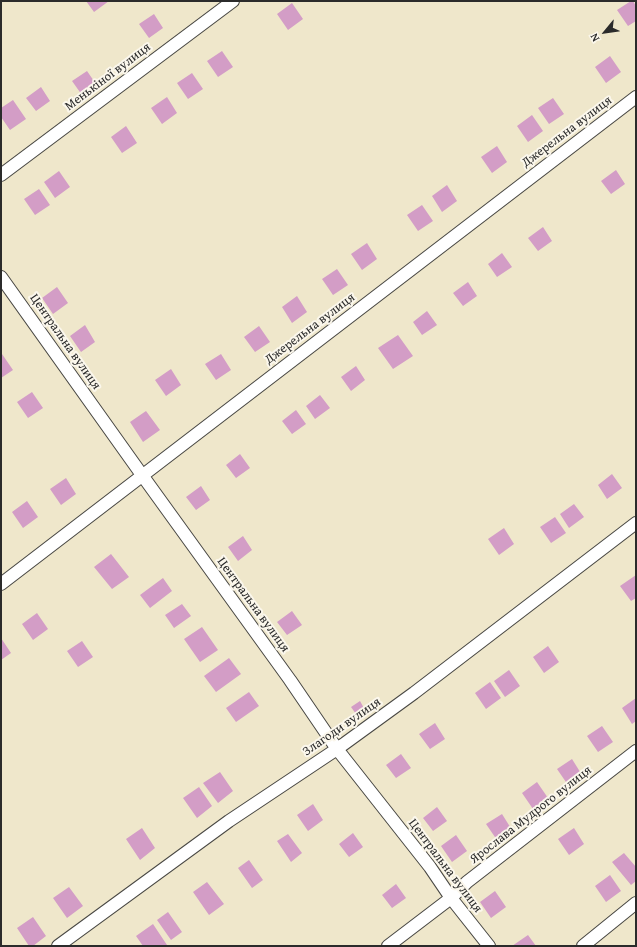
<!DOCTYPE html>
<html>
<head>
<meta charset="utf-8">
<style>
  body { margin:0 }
  #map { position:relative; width:637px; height:947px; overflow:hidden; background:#efe7cb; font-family:"Gentium Book Plus",serif }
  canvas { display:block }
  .frame { position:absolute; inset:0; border:2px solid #2b2b2b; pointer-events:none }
  .north { position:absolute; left:585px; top:12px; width:40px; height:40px; -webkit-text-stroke:3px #fbf7ec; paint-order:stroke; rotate:241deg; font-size:11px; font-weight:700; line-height:16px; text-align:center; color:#2b2b2b }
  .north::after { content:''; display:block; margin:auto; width:14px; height:18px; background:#2b2b2b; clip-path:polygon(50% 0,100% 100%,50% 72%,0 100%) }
</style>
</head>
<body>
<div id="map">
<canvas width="637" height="947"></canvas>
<div class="frame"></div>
<div class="north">N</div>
</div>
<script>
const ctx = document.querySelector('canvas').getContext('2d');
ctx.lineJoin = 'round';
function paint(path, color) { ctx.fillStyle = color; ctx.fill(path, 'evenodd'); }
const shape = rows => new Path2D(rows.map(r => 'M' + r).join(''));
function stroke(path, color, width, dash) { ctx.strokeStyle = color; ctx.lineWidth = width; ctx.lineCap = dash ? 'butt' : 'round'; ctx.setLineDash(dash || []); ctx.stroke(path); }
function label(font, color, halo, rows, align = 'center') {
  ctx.font = font + ' "Gentium Book Plus",serif'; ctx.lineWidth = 4; ctx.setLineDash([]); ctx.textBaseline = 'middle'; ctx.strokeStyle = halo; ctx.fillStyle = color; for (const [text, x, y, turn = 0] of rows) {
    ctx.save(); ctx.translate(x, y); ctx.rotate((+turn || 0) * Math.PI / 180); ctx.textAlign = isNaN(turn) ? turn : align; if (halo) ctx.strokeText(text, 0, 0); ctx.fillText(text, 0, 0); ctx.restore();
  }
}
paint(shape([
  [86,1,109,1,94,12],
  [631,1,633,1,636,6,636,21,628,26,617,10],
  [292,3,303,19,288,30,277,14],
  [154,14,163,28,149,38,139,24],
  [222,51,233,67,218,77,207,61],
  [610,56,621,72,606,83,595,67],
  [87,71,96,84,82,95,72,81],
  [192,73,203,89,188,99,177,83],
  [41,87,50,101,36,111,26,98],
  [167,97,177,113,162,124,151,108],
  [553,98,564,114,549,124,538,108],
  [13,100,26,119,10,130,1,117,1,108],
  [532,115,543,131,528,142,517,126],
  [126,126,137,143,122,153,111,137],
  [497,146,507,162,492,173,481,157],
  [616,170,625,184,611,194,601,181],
  [59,171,70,187,55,198,44,182],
  [447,185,457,201,442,212,432,196],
  [39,189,50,205,35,215,24,199],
  [422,205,433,221,418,231,407,215],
  [543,227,552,241,538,251,528,238],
  [367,243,377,259,362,270,351,254],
  [502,253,512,267,497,277,488,264],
  [337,269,348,285,333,295,322,279],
  [468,282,477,296,463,306,453,293],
  [57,287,68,303,53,314,42,298],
  [297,296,307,312,292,323,282,307],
  [427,311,437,325,422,335,413,322],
  [85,325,95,342,81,352,70,336],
  [259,326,270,342,255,352,244,337],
  [398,335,413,356,393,369,378,348],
  [1,354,2,354,13,370,1,378],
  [221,354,231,370,216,380,205,364],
  [356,366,365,380,351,391,341,377],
  [171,369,181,385,166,396,155,380],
  [32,392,43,408,28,418,17,402],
  [320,395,330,408,315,419,306,406],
  [296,410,306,424,292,434,282,421],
  [146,411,160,430,143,442,130,422],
  [240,454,250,468,236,478,226,465],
  [612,474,622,488,607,499,598,485],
  [66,478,76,494,61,505,50,489],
  [201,486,210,500,196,510,186,497],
  [27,501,38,517,23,528,12,512],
  [574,504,584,517,569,528,560,514],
  [555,517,566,533,551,543,540,527],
  [504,528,514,544,499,555,488,539],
  [243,536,252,550,238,561,228,547],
  [111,554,129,577,112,589,94,567],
  [636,575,636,598,631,601,620,586],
  [163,578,172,591,150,608,140,595],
  [182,604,191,616,174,628,165,615],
  [292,611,302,625,287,635,277,622],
  [37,613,48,629,33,640,22,624],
  [202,627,218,650,200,662,184,639],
  [1,638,11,653,1,660],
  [82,641,93,657,78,667,67,651],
  [548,646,559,662,544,673,533,657],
  [229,658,241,674,216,692,204,676],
  [509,670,520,686,505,697,494,681],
  [490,682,501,698,486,709,475,693],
  [249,692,259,706,236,722,226,708],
  [636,698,636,721,632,724,622,708],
  [360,701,365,710,356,714,351,707],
  [435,723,445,739,430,749,419,734],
  [602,726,613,742,598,752,587,736],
  [401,754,411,768,396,778,386,765],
  [572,759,582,775,568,785,557,769],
  [220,772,233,791,218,803,203,783],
  [537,782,548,798,533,809,522,793],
  [199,787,212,806,197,818,183,798],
  [313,804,323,820,308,831,297,815],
  [437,807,447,821,433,831,423,818],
  [502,814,512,830,497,840,486,824],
  [142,828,155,848,140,860,126,839],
  [574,828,584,844,569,855,558,839],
  [353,833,363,847,349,857,339,844],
  [288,834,302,853,291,862,277,841],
  [456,835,467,851,452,862,441,846],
  [624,853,636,867,636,881,631,885,612,862],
  [249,860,263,880,252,888,238,868],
  [610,875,621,891,606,902,595,886],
  [207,882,224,904,209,915,193,892],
  [396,884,406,898,392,908,382,895],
  [69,887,83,906,67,918,53,898],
  [495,891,506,907,491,918,480,902],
  [168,912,182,932,171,940,157,920],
  [33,917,46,936,33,946,29,946,17,928],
  [153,924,167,945,165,946,143,946,136,936],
  [528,935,536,946,512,946]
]), '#d39dc6');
const street = shape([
  [1,175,233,1],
  [1,277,142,475,290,680,337,749,430,867,451,898,489,946],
  [1,584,636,97],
  [58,946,229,821,337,749,414,693,636,523],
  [388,946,451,898,467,882,636,751],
  [583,946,636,903]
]);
stroke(street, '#484743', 14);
stroke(street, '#fff', 12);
label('13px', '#2b2b2b', '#fbf7ec', [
  ["Менькіної вулиця",108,77,-37],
  ["Джерельна вулиця",567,132,-37],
  ["Джерельна вулиця",310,329,-37],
  ["Центральна вулиця",65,342,55],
  ["Центральна вулиця",253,605,54],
  ["Злагоди вулиця",342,727,-35],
  ["Ярослава Мудрого вулиця",531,815,-38],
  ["Центральна вулиця",445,866,53]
]);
</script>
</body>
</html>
